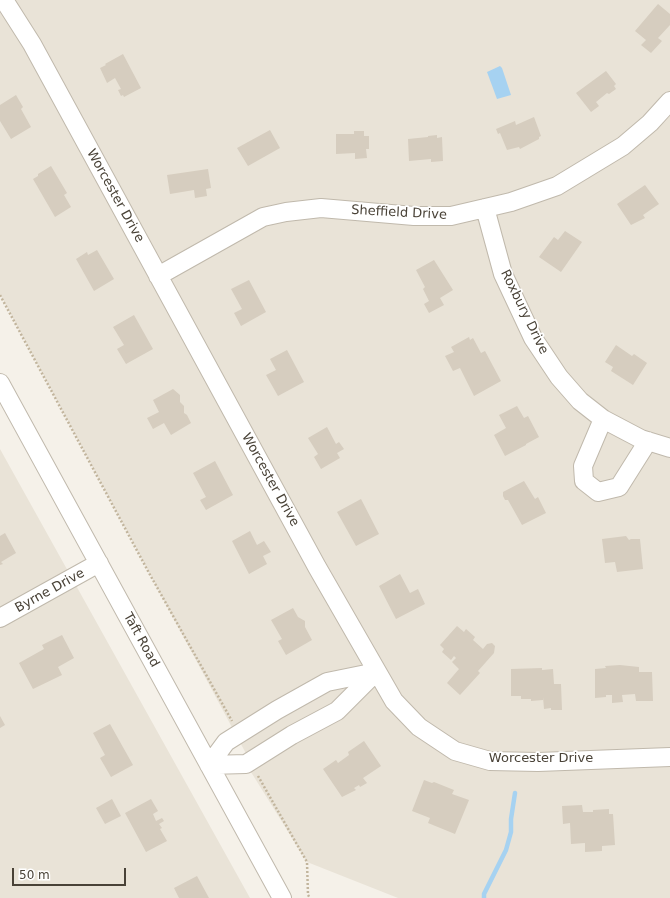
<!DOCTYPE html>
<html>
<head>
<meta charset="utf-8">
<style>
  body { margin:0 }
  #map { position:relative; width:670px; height:898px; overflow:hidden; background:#f5f1e9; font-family:"DejaVu Sans",sans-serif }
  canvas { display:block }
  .scale { position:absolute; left:12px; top:868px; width:114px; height:18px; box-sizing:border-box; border:2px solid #494237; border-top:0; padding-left:5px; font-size:12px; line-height:14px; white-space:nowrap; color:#494237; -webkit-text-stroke:3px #fff; paint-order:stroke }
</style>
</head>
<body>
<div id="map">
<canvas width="670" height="898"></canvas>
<div class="scale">50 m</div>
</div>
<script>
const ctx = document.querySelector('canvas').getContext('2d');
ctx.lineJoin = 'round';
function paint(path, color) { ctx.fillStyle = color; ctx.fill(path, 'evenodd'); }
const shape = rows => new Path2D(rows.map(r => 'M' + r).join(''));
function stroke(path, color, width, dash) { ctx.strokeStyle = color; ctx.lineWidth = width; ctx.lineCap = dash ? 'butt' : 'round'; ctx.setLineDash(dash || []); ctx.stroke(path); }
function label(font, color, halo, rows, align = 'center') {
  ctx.font = font + ' "DejaVu Sans",sans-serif'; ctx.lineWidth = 3.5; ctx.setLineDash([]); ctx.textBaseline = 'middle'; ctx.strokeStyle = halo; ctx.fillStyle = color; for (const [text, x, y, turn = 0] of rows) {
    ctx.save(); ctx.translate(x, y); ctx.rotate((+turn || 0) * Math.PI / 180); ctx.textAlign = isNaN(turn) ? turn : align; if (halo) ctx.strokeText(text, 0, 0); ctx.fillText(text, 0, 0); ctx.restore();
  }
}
paint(shape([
  [0,0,670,0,670,898,398,898,307,862,246,764,250,761,0,294],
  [0,449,250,898,0,898]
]), '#e9e3d7');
paint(shape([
  [500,66,502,68,511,95,497,99,487,72]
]), '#a6d2f1');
stroke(shape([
  [484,898,484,894,506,850,511,832,511,819,515,793]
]), '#a6d2f1', 4.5);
paint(shape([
  [658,4,670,14,670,25,658,38,662,41,651,53,641,45,646,40,635,31],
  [123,54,141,88,124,97,123,95,121,96,118,90,121,89,115,78,107,83,100,68,106,65,105,64],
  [606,71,616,84,614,86,616,89,609,94,607,93,596,102,599,106,591,112,576,93],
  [16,95,23,107,21,109,31,127,11,139,0,121,0,105],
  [534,117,541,136,539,137,539,139,520,149,519,147,507,150,500,133,498,134,496,129,515,121,516,125],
  [270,130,280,148,248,166,237,148],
  [354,131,364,131,364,136,369,136,369,149,366,149,367,158,355,159,355,153,336,154,336,134,354,134],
  [437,135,437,138,442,137,443,161,431,162,431,159,409,161,408,139,428,137,428,136],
  [51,166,67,193,64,195,71,207,55,217,33,179,38,176,38,174],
  [208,169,211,188,206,189,207,196,195,198,194,190,170,194,167,175],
  [645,185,659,204,643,215,645,218,631,225,617,204],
  [565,231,582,242,561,272,539,257,554,237,558,240],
  [97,250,114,279,94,291,76,259,87,252,88,255],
  [434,260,453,290,440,298,444,305,429,313,424,304,429,301,423,289,425,287,416,270],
  [249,280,266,312,241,326,234,313,242,309,231,289],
  [134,315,153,349,126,364,117,349,124,345,113,327],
  [469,337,470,340,473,338,481,353,485,351,501,381,474,396,460,368,453,371,445,356,454,352,451,347],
  [616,345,632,356,634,354,647,363,633,385,611,371,613,367,605,362],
  [287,350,304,382,278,396,266,375,276,370,270,359],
  [173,389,180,395,180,402,184,406,184,413,187,415,191,423,171,435,164,423,153,429,147,418,159,412,153,400],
  [517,406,524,418,528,416,539,437,526,444,526,445,505,456,494,435,506,428,499,415],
  [327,427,336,444,339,442,344,449,337,453,340,458,321,469,314,457,318,454,308,438],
  [215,461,233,495,206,510,200,500,206,497,193,473],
  [524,481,535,499,538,497,546,513,522,525,508,500,505,500,503,496,503,492],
  [361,499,379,534,356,546,337,512],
  [250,531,257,545,264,541,271,552,263,556,267,564,249,574,232,541],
  [5,533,16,553,1,562,3,564,0,565,0,536],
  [626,536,629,540,631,539,640,539,643,569,617,572,615,562,605,563,602,539],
  [400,574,410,593,418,589,425,604,396,619,379,586],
  [293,608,298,617,305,621,305,627,312,640,286,655,278,641,282,639,271,620],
  [457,626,464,632,466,629,475,637,473,640,483,649,487,644,492,643,495,646,494,653,478,671,480,673,460,695,447,683,459,669,452,662,456,658,454,656,451,660,442,652,444,649,440,645],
  [62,635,74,658,58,667,62,675,33,689,19,663,44,649,42,645],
  [620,665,639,667,639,672,652,672,653,701,636,701,635,694,622,695,623,702,612,703,612,695,606,695,606,697,595,698,595,669,606,668,605,666],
  [542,668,542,670,553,669,554,684,561,684,562,710,551,710,551,708,544,709,543,697,543,700,531,701,531,699,521,699,521,696,511,696,511,669],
  [0,716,5,725,0,728],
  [110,724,133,765,111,777,100,758,105,755,93,733],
  [364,741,381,766,363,778,367,783,360,787,359,785,354,788,356,790,342,797,323,769,336,760,338,763,349,755,348,752],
  [424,780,432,783,434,782,454,790,452,794,469,800,455,834,428,823,430,818,412,811],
  [112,799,121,816,105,824,96,808],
  [151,799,158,811,153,814,156,821,162,818,164,821,159,824,162,828,160,829,167,841,146,852,125,813],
  [582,805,583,812,593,812,593,810,609,809,609,814,613,814,615,845,602,846,602,851,585,852,585,843,571,844,570,823,563,824,562,806],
  [197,876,209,898,179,898,174,888]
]), '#d6cdbf');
const minor = shape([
  [4,0,32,44,317,567,394,701,419,727,455,751,490,761,538,762,670,757],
  [485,208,503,274,533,338,559,377,580,401,603,419,641,439,670,448],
  [158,276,263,217,286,212,321,208,414,216,451,216,511,202,557,186,623,146,650,123,670,101],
  [0,383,282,898],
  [603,419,583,466,584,481,598,492,619,487,648,441],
  [0,618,99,563],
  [209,765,246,764,292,735,337,711,376,672],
  [209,765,226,742,277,710,327,682,376,672]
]);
stroke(minor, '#c0b9ac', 20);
stroke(shape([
  [0,295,149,573,232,721],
  [258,776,307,862,308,895,310,898]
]), '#c2b59d', 2.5, [2, 2]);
stroke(minor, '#fff', 18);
label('13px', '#494237', '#fff', [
  ["Worcester Drive",115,196,61],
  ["Sheffield Drive",399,213,3],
  ["Roxbury Drive",524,312,64],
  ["Worcester Drive",270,480,61],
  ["Byrne Drive",50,591,-29],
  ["Taft Road",141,640,61],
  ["Worcester Drive",541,759]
]);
</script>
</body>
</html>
